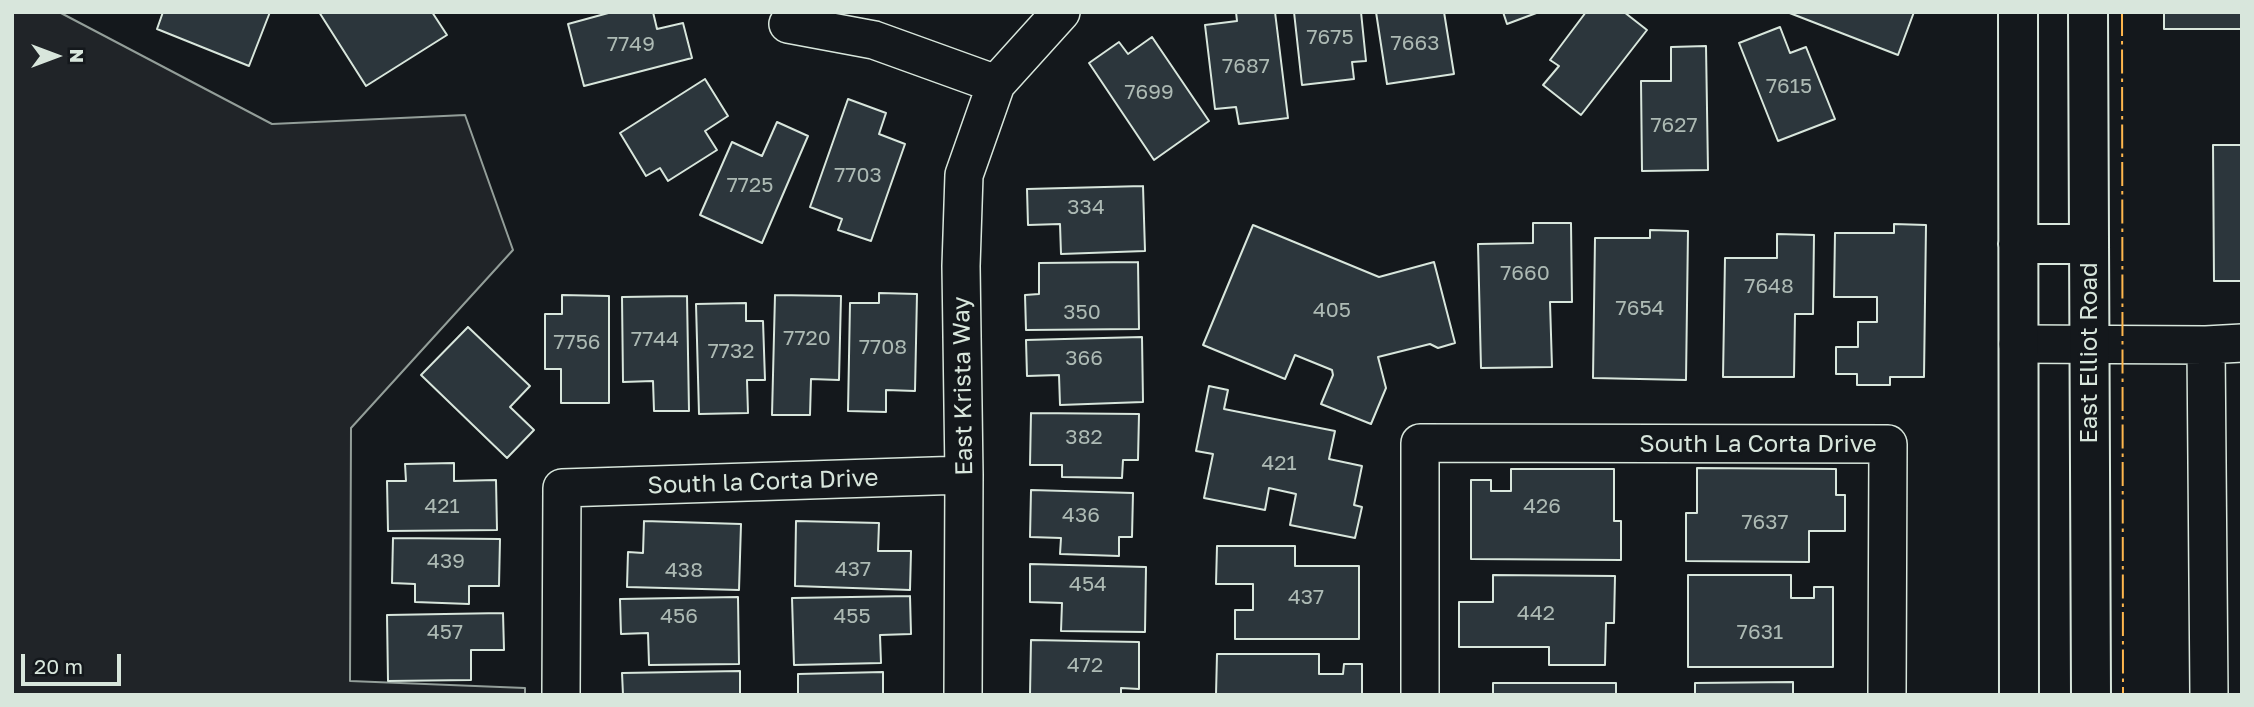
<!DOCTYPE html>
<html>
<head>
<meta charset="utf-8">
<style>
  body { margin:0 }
  #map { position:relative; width:2254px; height:707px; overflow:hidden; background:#14181c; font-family:"Golos Text",sans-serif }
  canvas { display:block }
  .frame { position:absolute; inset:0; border:14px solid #d8e6dc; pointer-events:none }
  .north { position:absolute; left:21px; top:21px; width:70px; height:70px; -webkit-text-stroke:5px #14181c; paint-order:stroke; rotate:90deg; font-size:19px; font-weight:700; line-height:28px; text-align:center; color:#d8e6dc }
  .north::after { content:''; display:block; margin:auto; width:24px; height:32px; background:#d8e6dc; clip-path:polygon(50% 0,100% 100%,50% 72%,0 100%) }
  .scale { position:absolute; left:21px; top:654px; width:100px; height:32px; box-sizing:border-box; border:4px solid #d8e6dc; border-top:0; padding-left:9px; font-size:21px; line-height:24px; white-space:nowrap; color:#d8e6dc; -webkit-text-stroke:5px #14181c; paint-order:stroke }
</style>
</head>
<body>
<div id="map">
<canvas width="2254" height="707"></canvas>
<div class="frame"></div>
<div class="north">N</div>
<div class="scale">20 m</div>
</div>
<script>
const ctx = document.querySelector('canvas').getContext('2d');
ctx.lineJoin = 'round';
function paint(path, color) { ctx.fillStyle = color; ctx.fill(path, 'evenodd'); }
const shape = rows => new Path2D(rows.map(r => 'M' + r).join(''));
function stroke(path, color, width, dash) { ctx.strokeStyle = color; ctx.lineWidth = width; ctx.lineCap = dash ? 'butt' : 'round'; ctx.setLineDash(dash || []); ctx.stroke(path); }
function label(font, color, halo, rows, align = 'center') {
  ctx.font = font + ' "Golos Text",sans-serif'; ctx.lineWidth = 5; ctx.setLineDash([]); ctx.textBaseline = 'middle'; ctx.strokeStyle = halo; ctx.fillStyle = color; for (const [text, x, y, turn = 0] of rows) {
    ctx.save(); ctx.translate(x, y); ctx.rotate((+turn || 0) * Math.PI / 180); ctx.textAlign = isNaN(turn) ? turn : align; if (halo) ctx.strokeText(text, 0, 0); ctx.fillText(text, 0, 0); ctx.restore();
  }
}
const green = shape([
  [12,12,59,12,272,124,465,115,513,250,351,428,350,681,525,688,525,695,13,695,12,12]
]);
paint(green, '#202428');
stroke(green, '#939e99', 2);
const building = shape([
  [163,12,270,12,249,66,157,29,163,12],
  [319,12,432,12,447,35,366,86,319,12],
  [612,12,653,12,657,29,683,23,692,58,584,86,568,24,612,12],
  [1236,12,1275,12,1288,118,1239,124,1236,107,1215,109,1205,25,1237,21,1236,12],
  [1294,12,1361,12,1366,61,1352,62,1354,79,1302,85,1294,12],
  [1376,12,1444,12,1454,74,1387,84,1376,12],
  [1503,12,1539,12,1507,24,1503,12],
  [1586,12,1624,12,1647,30,1581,115,1543,85,1559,66,1550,60,1586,12],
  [1787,12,1914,12,1898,55,1787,12],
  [2164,12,2242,12,2242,29,2164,29,2164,12],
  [1780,27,1790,53,1806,47,1835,119,1778,141,1739,43,1780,27],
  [1152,37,1209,121,1154,160,1089,63,1119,42,1128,54,1152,37],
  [1706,46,1708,170,1642,171,1641,81,1671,81,1671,47,1706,46],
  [705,79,728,116,705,131,717,150,668,181,660,168,646,176,620,133,705,79],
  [848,99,886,113,879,134,905,144,871,241,838,230,842,219,810,207,848,99],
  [777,122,808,136,762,243,700,215,732,142,762,156,777,122],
  [2213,145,2242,145,2242,281,2214,281,2213,145],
  [1143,186,1145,251,1061,254,1060,224,1028,225,1027,189,1143,186],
  [1533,223,1571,223,1572,302,1550,302,1552,367,1481,368,1478,244,1533,243,1533,223],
  [1894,224,1926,225,1924,377,1890,377,1890,385,1857,385,1857,374,1836,374,1836,347,1858,347,1858,322,1877,322,1877,297,1834,297,1835,233,1894,233,1894,224],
  [1253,225,1379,277,1434,262,1455,343,1438,348,1430,344,1378,357,1386,388,1371,424,1321,404,1333,375,1332,370,1295,355,1285,379,1203,345,1253,225],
  [1650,230,1688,231,1686,380,1593,378,1595,238,1650,238,1650,230],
  [1777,234,1814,235,1813,314,1795,314,1794,377,1723,377,1725,258,1777,258,1777,234],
  [1138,262,1139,329,1026,330,1025,295,1039,294,1039,263,1138,262],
  [879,293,917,294,915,391,886,390,886,412,848,411,850,303,879,303,879,293],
  [562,295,609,296,609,403,561,403,561,369,545,369,545,314,562,314,562,295],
  [775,295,841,296,839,380,811,379,810,415,772,415,775,295],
  [687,296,689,411,654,411,653,381,623,382,622,297,687,296],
  [746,303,746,321,763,321,765,380,747,380,748,413,699,414,696,304,746,303],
  [468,327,530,386,510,407,534,430,507,458,421,375,468,327],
  [1142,337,1143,402,1060,405,1059,375,1027,376,1026,340,1142,337],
  [1209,386,1228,390,1224,409,1335,431,1329,459,1362,466,1354,505,1362,507,1355,538,1290,525,1296,494,1269,488,1265,510,1204,498,1213,454,1196,451,1209,386],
  [1031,413,1139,414,1138,460,1123,460,1122,478,1062,477,1062,465,1030,465,1031,413],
  [454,463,454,481,496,480,497,530,388,531,387,481,406,481,405,464,454,463],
  [1697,468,1836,469,1836,495,1845,495,1845,531,1809,531,1809,562,1686,561,1686,513,1697,513,1697,468],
  [1511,469,1614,469,1614,521,1621,521,1621,560,1471,559,1471,480,1491,480,1491,491,1511,491,1511,469],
  [1031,490,1133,493,1132,537,1119,537,1119,556,1060,554,1061,538,1030,537,1031,490],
  [644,521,741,524,739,590,627,587,628,552,643,553,644,521],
  [796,521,879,523,878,551,911,551,910,590,795,586,796,521],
  [393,538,500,539,499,586,469,586,469,604,415,602,415,584,392,583,393,538],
  [1217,546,1295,546,1295,566,1359,566,1359,639,1235,639,1235,610,1253,610,1253,584,1216,584,1217,546],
  [1030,564,1146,567,1145,632,1061,631,1062,603,1030,602,1030,564],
  [1493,575,1615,576,1614,623,1606,623,1605,665,1549,665,1549,647,1459,647,1459,602,1493,602,1493,575],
  [1688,575,1791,575,1791,598,1814,598,1814,587,1833,587,1833,667,1688,667,1688,575],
  [910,596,911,634,880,635,881,663,794,665,792,598,910,596],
  [738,597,739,664,649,665,648,633,621,634,620,599,738,597],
  [503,613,504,650,471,650,471,680,388,681,387,615,503,613],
  [1031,640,1139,642,1139,689,1121,688,1121,695,1030,695,1031,640],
  [1217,654,1319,654,1319,674,1343,674,1344,664,1362,664,1362,695,1216,695,1217,654],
  [740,671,740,695,623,695,622,673,740,671],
  [883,672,883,695,798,695,798,674,883,672],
  [1793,682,1793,695,1695,695,1695,683,1793,682],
  [1493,683,1616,683,1616,695,1493,695,1493,683]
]);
paint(building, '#2c363c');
stroke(building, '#d8e6dc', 2);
const minor = shape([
  [788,24,874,40,996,84],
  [2018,344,2206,345,2242,343],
  [2206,345,2209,695],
  [561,695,562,488,964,475],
  [963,695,964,475,961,266,964,175,996,84,1061,12],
  [1420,695,1420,443,1888,444,1887,695]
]);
const major = shape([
  [2018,12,2019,695],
  [2088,12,2091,695],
  [2018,244,2089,244]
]);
stroke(minor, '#d8e6dc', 40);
stroke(major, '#d8e6dc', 42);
stroke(minor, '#14181c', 37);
stroke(major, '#14181c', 38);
stroke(shape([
  [2122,12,2123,695]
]), '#ffb74d', 2, [24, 5, 3.5, 5]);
label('21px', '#adbab4', null, [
  ["7675",1330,37],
  ["7663",1415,43],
  ["7749",631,44],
  ["7687",1246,66],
  ["7615",1789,86],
  ["7699",1149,92],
  ["7627",1674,125],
  ["7703",858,175],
  ["7725",750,185],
  ["334",1086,207],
  ["7660",1525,273],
  ["7648",1769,286],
  ["7654",1640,308],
  ["405",1332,310],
  ["350",1082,312],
  ["7720",807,338],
  ["7744",655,339],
  ["7756",577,342],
  ["7708",883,347],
  ["7732",731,351],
  ["366",1084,358],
  ["382",1084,437],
  ["421",1279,463],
  ["421",442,506],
  ["426",1542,506],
  ["436",1081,515],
  ["7637",1765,522],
  ["439",446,561],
  ["437",853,569],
  ["438",684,570],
  ["454",1088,584],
  ["437",1306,597],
  ["442",1536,613],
  ["456",679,616],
  ["455",852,616],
  ["457",445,632],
  ["7631",1760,632],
  ["472",1085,665]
]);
label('24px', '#d8e6dc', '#14181c', [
  ["East Elliot Road",2089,353,-90],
  ["East Krista Way",963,386,-91],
  ["South La Corta Drive",1758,444],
  ["South la Corta Drive",763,482,-2]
]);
</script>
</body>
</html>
